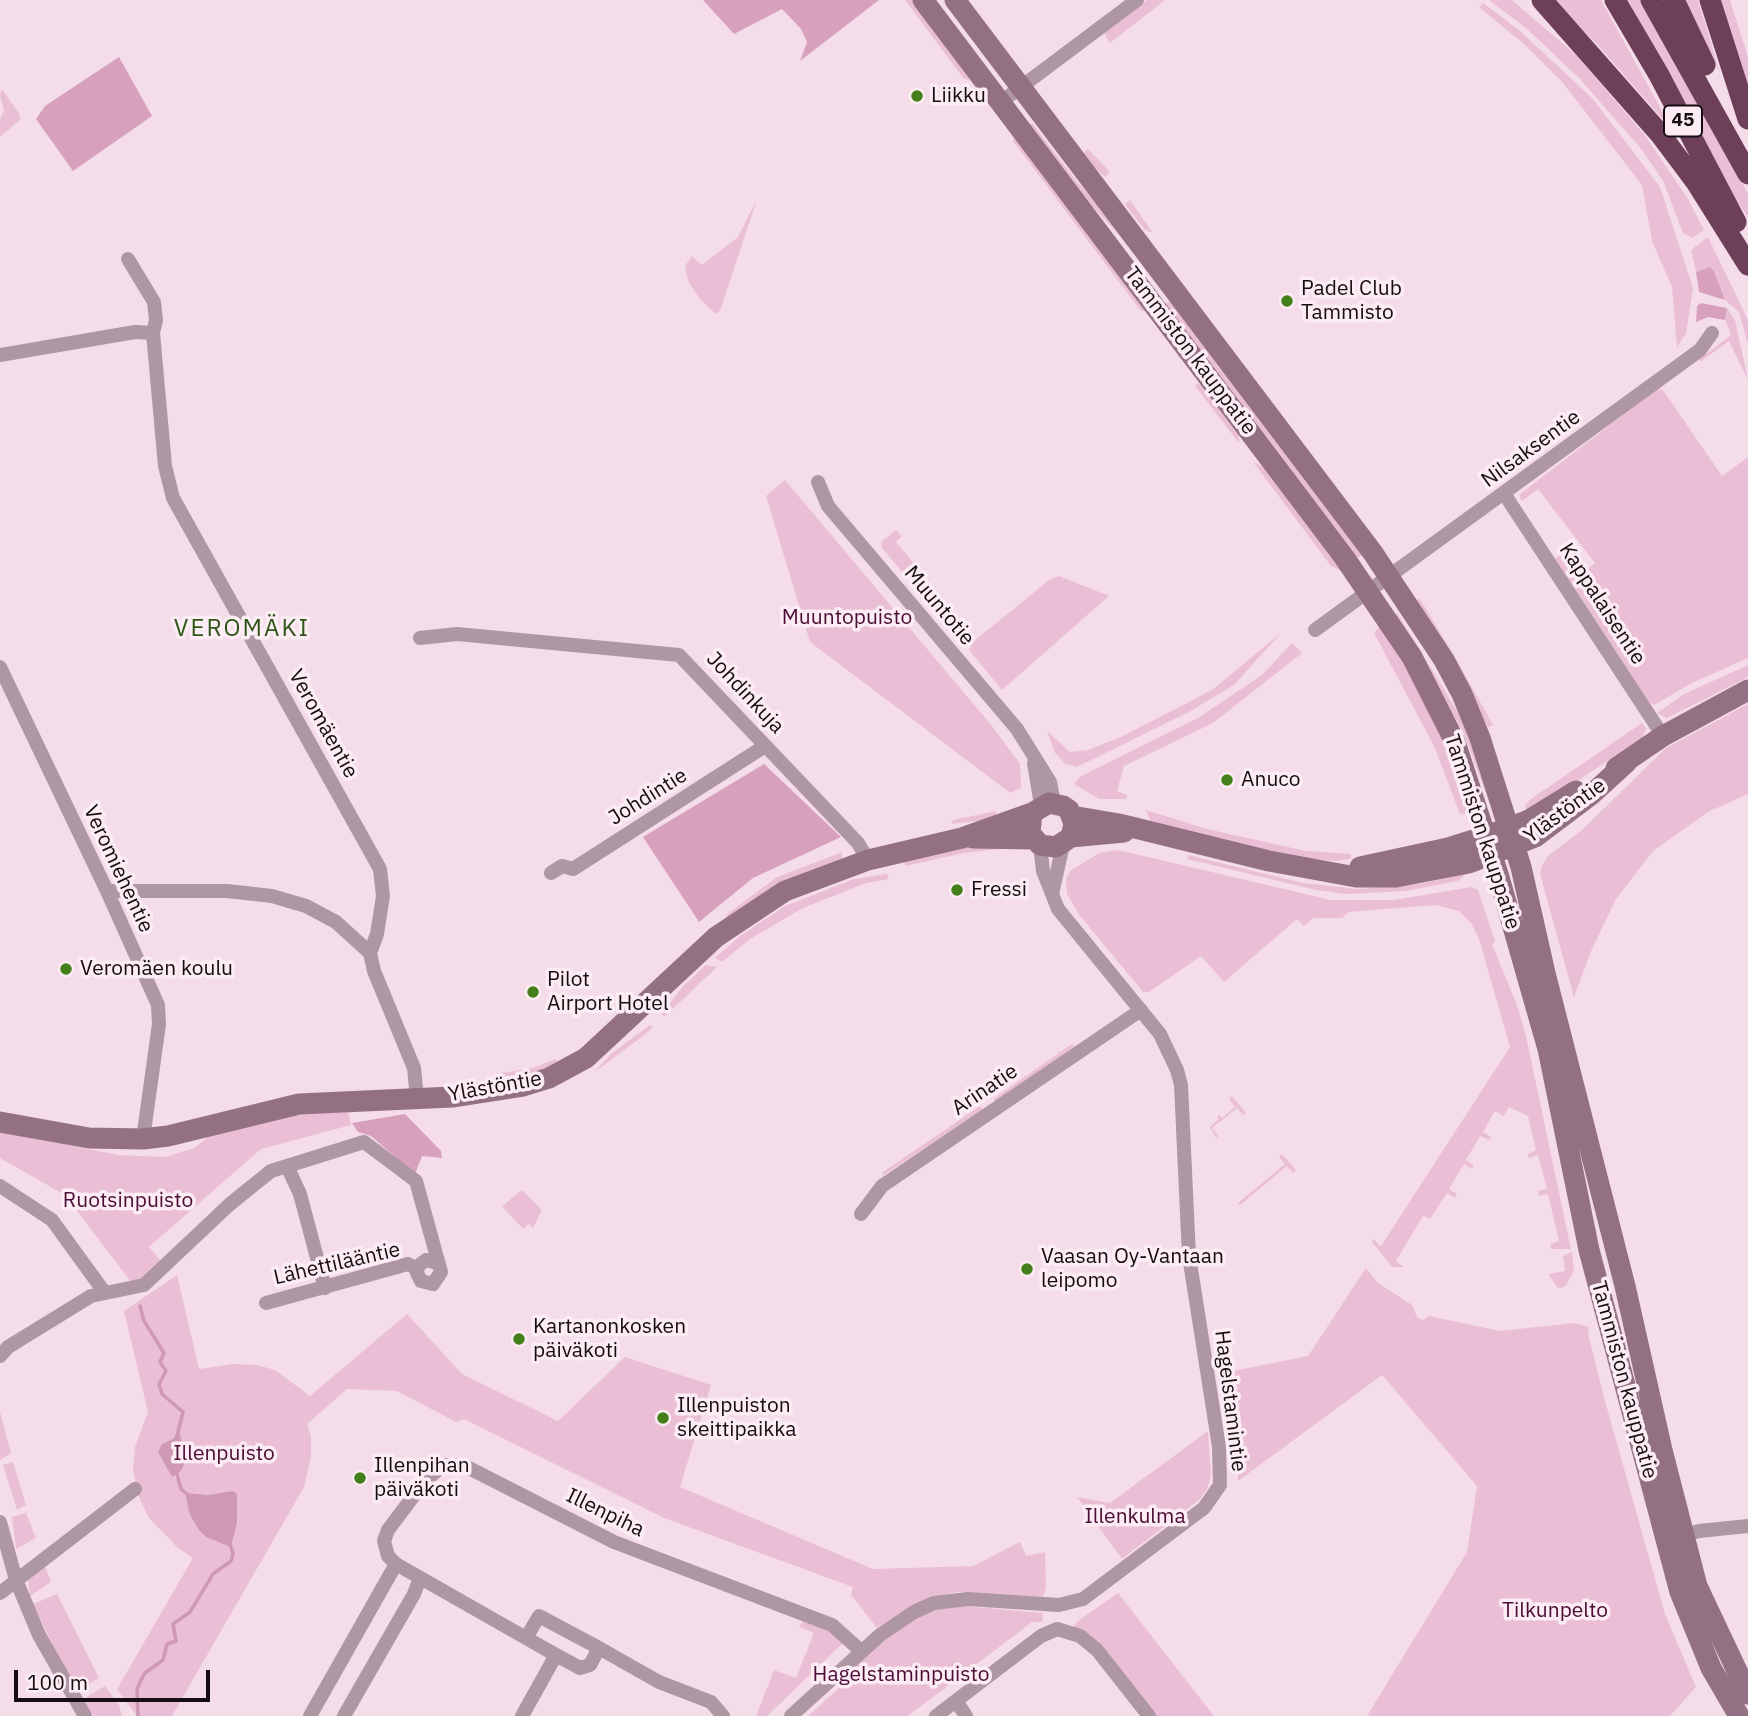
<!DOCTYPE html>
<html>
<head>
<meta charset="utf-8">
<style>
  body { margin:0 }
  #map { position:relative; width:1748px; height:1716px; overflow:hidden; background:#f5dce9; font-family:"IBM Plex Sans",sans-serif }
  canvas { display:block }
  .scale { position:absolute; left:14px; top:1670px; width:196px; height:32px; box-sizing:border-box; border:4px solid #150d11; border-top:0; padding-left:9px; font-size:21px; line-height:24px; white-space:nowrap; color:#150d11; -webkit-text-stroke:5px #fcecf4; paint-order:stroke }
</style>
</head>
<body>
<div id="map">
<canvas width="1748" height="1716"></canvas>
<div class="scale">100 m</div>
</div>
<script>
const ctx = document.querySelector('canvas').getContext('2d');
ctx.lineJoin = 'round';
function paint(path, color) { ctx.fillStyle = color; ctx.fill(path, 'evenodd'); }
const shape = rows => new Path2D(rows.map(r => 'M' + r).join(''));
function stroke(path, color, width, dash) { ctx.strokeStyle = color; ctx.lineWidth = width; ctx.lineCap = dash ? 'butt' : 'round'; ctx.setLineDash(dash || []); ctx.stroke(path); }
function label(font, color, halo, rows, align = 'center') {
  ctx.font = font + ' "IBM Plex Sans",sans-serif'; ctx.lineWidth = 7; ctx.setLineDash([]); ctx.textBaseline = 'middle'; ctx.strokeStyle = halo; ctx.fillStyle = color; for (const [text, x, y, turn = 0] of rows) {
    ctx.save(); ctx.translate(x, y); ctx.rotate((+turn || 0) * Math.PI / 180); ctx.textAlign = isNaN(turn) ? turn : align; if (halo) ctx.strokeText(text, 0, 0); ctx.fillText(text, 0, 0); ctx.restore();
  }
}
paint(shape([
  [905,0,913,0,970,80,964,79],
  [1147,0,1165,0,1110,43,1104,33],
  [1489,0,1512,0,1576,55,1644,134,1688,199,1704,230,1692,238,1683,233,1663,181,1642,150,1580,79,1526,28],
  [1552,0,1601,0,1673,131,1595,42],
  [1628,0,1643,0,1694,92,1748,194,1748,217,1727,187],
  [1681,0,1698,0,1720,73,1685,7],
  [1721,0,1730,0,1748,57,1748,88],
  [1483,3,1519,30,1593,99,1660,187,1693,288,1686,333,1677,347,1672,287,1652,241,1642,185,1563,83,1525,45,1479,7],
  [2,89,20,115,20,120,0,137,0,120,4,110,0,96],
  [1032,123,1077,182,1113,220,1141,262,1112,227,1072,185,1028,126],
  [1014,136,1145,311,1141,311,1013,141],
  [1088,149,1110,172,1105,177,1081,155],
  [757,199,720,311,716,314,700,299,688,281,685,266,692,256,702,265,738,237],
  [1130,200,1153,233,1144,229,1125,204],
  [1708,237,1748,320,1748,345,1739,312,1725,300,1714,271,1710,267,1696,272,1691,250],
  [1172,299,1363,554,1358,558,1163,306],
  [1727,308,1735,320,1748,380,1729,341,1700,362,1700,359,1731,335,1725,320],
  [1198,383,1222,405,1239,434,1239,443,1195,386],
  [1658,388,1663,390,1722,476,1748,457,1748,658,1694,682,1654,705,1649,702,1555,558,1561,555,1578,577,1595,563,1538,489,1522,501,1519,495],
  [1253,462,1265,468,1342,571,1331,566],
  [785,480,992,726,1020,764,1021,788,1010,793,1005,789,810,642,766,496],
  [896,530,902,536,896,542,964,623,958,632,955,634,882,548,881,542],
  [1059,576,1109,596,1002,690,969,650,973,642,1049,580],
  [1420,599,1456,659,1493,725,1488,727,1474,705,1415,601],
  [1397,613,1470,732,1495,802,1490,804,1463,731,1393,616],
  [1381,624,1402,655,1441,734,1468,813,1460,814,1434,746,1374,633],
  [1281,633,1234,685,1187,713,1077,767,1066,764,1055,753,1047,731,1070,752,1088,750,1121,737,1212,690],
  [1292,643,1302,653,1213,723,1124,766,1117,791,1127,795,1126,799,1099,799,1074,784,1081,776,1198,718,1262,675],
  [1748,665,1748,677,1719,692,1667,718,1657,713,1684,694],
  [1748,704,1748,794,1708,812,1653,851,1616,899,1592,949,1574,997,1540,874,1542,865,1548,856,1582,830,1666,748],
  [1642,723,1646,728,1642,738,1544,803,1526,809,1525,805,1531,799],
  [1146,810,1207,829,1306,851,1351,854,1351,859,1335,861,1281,855,1158,825,1150,820],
  [996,811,996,819,951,824,953,820],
  [999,845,1000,849,964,853,905,866,904,861,970,846],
  [1118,850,1331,900,1394,900,1472,887,1478,890,1495,941,1492,944,1517,1005,1526,1036,1571,1249,1551,1249,1550,1244,1559,1241,1548,1194,1539,1196,1538,1191,1547,1189,1538,1155,1529,1158,1528,1154,1536,1150,1528,1116,1509,1107,1504,1116,1495,1111,1483,1132,1491,1137,1489,1140,1480,1136,1466,1160,1474,1166,1472,1169,1464,1164,1449,1189,1457,1194,1455,1198,1447,1193,1430,1219,1423,1216,1396,1261,1404,1267,1392,1267,1372,1242,1373,1239,1381,1246,1510,1047,1479,939,1471,923,1459,911,1436,905,1349,912,1342,918,1313,918,1304,926,1297,919,1224,982,1201,956,1149,992,1143,992,1080,916,1067,894,1066,879,1070,871,1099,853],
  [842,852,842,861,729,919,726,915,777,877],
  [1188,855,1303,883,1357,889,1414,885,1465,874,1458,881,1405,891,1347,894,1316,890,1187,859],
  [887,874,889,879,866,883,803,908,750,939,722,962,715,958,740,936,785,906,854,879],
  [706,965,717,967,664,1017,662,1014,683,986],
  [650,1025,653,1027,643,1036,593,1073,611,1054],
  [1072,1044,1075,1046,997,1101,993,1099],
  [556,1059,559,1066,534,1074,497,1078,496,1074,533,1068],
  [1232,1096,1246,1113,1243,1115,1237,1108,1212,1128,1218,1136,1216,1138,1210,1127,1218,1120,1218,1114,1222,1118,1235,1107,1229,1099],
  [980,1106,984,1110,882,1176,883,1172],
  [348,1112,351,1125,261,1149,149,1247,162,1262,141,1280,131,1282,65,1195,0,1158,0,1132,119,1155,166,1157,194,1148,213,1133,288,1114],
  [1282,1154,1296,1170,1293,1173,1287,1166,1240,1205,1238,1203,1285,1164,1279,1157],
  [522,1190,542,1210,533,1228,529,1224,523,1229,502,1206],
  [1572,1252,1574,1271,1565,1287,1558,1288,1548,1274,1565,1271,1563,1256],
  [1366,1268,1378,1283,1412,1305,1417,1317,1423,1320,1429,1316,1500,1331,1574,1323,1589,1327,1588,1333,1605,1401,1665,1614,1696,1687,1670,1716,1367,1716,1467,1552,1477,1486,1382,1375,1238,1481,1238,1448,1223,1373,1308,1356],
  [177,1275,199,1369,233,1364,257,1365,275,1370,310,1396,407,1314,462,1374,558,1421,625,1357,711,1385,680,1487,873,1569,973,1566,1020,1542,1026,1556,1045,1552,1046,1588,1043,1597,958,1592,928,1598,877,1628,851,1595,853,1587,664,1518,464,1419,456,1422,397,1391,347,1389,307,1424,311,1436,311,1458,304,1487,172,1716,137,1716,117,1689,193,1558,177,1547,149,1518,137,1493,133,1468,135,1447,148,1412,124,1311],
  [0,1412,11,1453,0,1460],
  [1208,1431,1211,1475,1207,1489,1200,1499,1122,1559,1077,1497,1110,1503],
  [13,1462,26,1505,17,1510,3,1465],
  [26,1513,36,1538,16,1549,12,1517],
  [44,1564,51,1582,30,1596,28,1578],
  [1118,1593,1214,1716,1154,1716,1073,1627,1078,1621],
  [57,1594,99,1678,81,1689,73,1687,33,1604],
  [964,1606,1043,1613,1042,1622,1032,1622,908,1716,808,1716,850,1678,851,1668,864,1656,908,1622,931,1610],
  [803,1621,826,1629,843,1643,767,1716,756,1716,774,1670,796,1678,814,1633,799,1627],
  [105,1686,119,1705,122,1716,94,1716,86,1706,87,1697]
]), '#eabfd5');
paint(shape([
  [703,0,879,0,800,61,807,42,801,29,782,9,734,34],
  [119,57,152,116,73,171,36,119,45,106],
  [1710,267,1714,271,1725,300,1699,292,1696,272],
  [1701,303,1727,308,1725,320,1708,317,1696,322,1697,306],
  [764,764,841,837,753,878,699,922,643,837],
  [405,1114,441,1151,442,1158,422,1156,415,1174,371,1136,358,1132,352,1123]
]), '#d7a1be');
paint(shape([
  [179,1432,185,1451,184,1464,181,1471,172,1477,158,1452,162,1444,173,1439],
  [233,1491,237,1494,237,1522,231,1547,206,1537,199,1530,190,1515,185,1493,208,1495]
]), '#cf99b6');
stroke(shape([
  [140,1306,144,1321,164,1353,160,1362,166,1371,159,1384,162,1394,183,1412,177,1436],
  [177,1474,181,1489,187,1494],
  [138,1716,137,1690,140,1682,145,1673,163,1660,167,1644,176,1641,173,1624,190,1612,213,1574,231,1561,233,1553,230,1544]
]), '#cf99b6', 3.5);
stroke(shape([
  [1001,102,1137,0],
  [128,259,154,302,156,320,153,333,165,466,173,498,380,869,383,896,377,934,370,953,374,971,414,1068,417,1098],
  [0,355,135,332,153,333],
  [818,482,828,506,1017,729,1050,782,1054,803],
  [1505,495,1663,736],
  [1315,630,1700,350,1712,333],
  [420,638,457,634,679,655,858,843,868,860],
  [0,667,107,891,158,1005,159,1024,143,1139],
  [1034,763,1041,805],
  [551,873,562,866,573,869,765,746],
  [107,891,227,891,272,896,306,906,336,922,370,953],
  [1052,894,1063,845],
  [287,1166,300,1194,325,1288],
  [0,1186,52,1220,105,1293],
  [861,1214,882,1186,1141,1010],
  [266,1303,408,1264,417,1269],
  [0,1356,8,1347,91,1296,144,1285,230,1204,271,1171,364,1142,416,1181,441,1272,433,1284,421,1281,417,1273,418,1266,426,1260,437,1263],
  [0,1522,16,1580,39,1635,85,1716],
  [1678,1537,1699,1531,1748,1526],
  [0,1593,135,1489],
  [526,1638,539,1616,599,1648,590,1665,580,1668,556,1655,526,1638,396,1564,388,1556,384,1541,388,1530,424,1482,443,1465,463,1465,614,1542,832,1625,861,1651],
  [599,1648,659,1682,711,1702,723,1716],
  [956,1701,966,1716],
  [310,1716,396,1564],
  [344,1716,414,1594,420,1578],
  [522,1716,556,1655],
  [791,1716,880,1635,914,1612,934,1603,968,1599,1059,1605,1083,1599,1204,1508,1220,1485,1219,1447,1189,1256,1181,1085,1177,1070,1160,1034,1058,909,1043,871,1040,845],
  [936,1716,1041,1636,1057,1629,1080,1636,1097,1650,1149,1716]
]), '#ae96a3', 14);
stroke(shape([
  [923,0,1344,557,1412,657,1455,742,1498,874,1548,1049,1589,1250,1680,1592,1711,1668,1739,1716],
  [955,0,1373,553,1444,660,1462,694,1480,738,1521,867,1545,973,1625,1286,1662,1450,1697,1586,1748,1694],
  [1616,768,1663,736,1748,690],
  [1072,816,1119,824,1269,861,1356,877,1396,877,1469,863,1535,837,1592,794,1627,762],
  [1071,837,1124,832],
  [973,838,1034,839],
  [1360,867,1448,848,1486,836,1529,820,1576,791],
  [0,1122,89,1138,143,1139,168,1136,299,1104,452,1097,523,1086,549,1078,586,1058,716,937,785,891,868,860,962,838,1032,813,1049,803,1063,806,1069,810,1074,824,1071,837,1056,847,1040,845,1030,833,1032,813]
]), '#937183', 21);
stroke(shape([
  [1542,0,1660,134,1696,182,1748,265],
  [1615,0,1659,75,1736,222],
  [1651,0,1748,174],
  [1674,0,1705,65],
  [1710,0,1748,119]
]), '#6d3f59', 21);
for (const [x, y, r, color] of [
  [917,96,7,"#437f1b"],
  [1287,301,7,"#437f1b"],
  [1227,780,7,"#437f1b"],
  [957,890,7,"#437f1b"],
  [66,969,7,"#437f1b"],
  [533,992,7,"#437f1b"],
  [1027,1269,7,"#437f1b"],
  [519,1339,7,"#437f1b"],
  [663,1418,7,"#437f1b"],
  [360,1478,7,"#437f1b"]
]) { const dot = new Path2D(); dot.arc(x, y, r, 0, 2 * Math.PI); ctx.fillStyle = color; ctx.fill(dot); stroke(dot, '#fcecf4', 2.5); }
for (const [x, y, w] of [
  [1683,121,38]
]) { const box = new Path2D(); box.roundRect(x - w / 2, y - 15.5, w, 31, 5); ctx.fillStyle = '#fcecf4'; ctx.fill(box); stroke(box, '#150d11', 2); }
label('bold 19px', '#150d11', null, [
  ["45",1683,121]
]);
label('21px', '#150d11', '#fcecf4', [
  ["Liikku",931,96],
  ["Padel Club",1301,289],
  ["Tammisto",1301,313],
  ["Anuco",1241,780],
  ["Fressi",971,890],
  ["Veromäen koulu",80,969],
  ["Pilot",547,980],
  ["Airport Hotel",547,1004],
  ["Vaasan Oy-Vantaan",1041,1257],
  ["leipomo",1041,1281],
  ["Kartanonkosken",533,1327],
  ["päiväkoti",533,1351],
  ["Illenpuiston",677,1406],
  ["skeittipaikka",677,1430],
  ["Illenpihan",374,1466],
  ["päiväkoti",374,1490]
], 'left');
label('21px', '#150d11', '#fcecf4', [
  ["Tammiston kauppatie",1190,351,53],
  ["Nilsaksentie",1531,449,-36],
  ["Kappalaisentie",1602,604,57],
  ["Muuntotie",939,606,50],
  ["Johdinkuja",745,693,47],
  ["Veromäentie",323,724,61],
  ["Johdintie",648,797,-32],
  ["Ylästöntie",1565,811,-36],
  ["Tammiston kauppatie",1482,832,72],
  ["Veromiehentie",118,869,65],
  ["Ylästöntie",495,1087,-10],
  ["Arinatie",985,1090,-34],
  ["Lähettilääntie",337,1264,-13],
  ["Tammiston kauppatie",1624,1380,75],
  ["Hagelstamintie",1230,1401,83],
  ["Illenpiha",605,1513,26]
]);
label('21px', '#4b0c35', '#fcecf4', [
  ["Muuntopuisto",847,618],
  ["Ruotsinpuisto",128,1201],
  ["Illenpuisto",224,1454],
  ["Illenkulma",1135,1517],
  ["Tilkunpelto",1555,1611],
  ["Hagelstaminpuisto",901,1675]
]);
ctx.letterSpacing = '2px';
label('24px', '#2e5517', '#fcecf4', [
  ["VEROMÄKI",242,629]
]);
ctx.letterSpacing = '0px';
</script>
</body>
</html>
